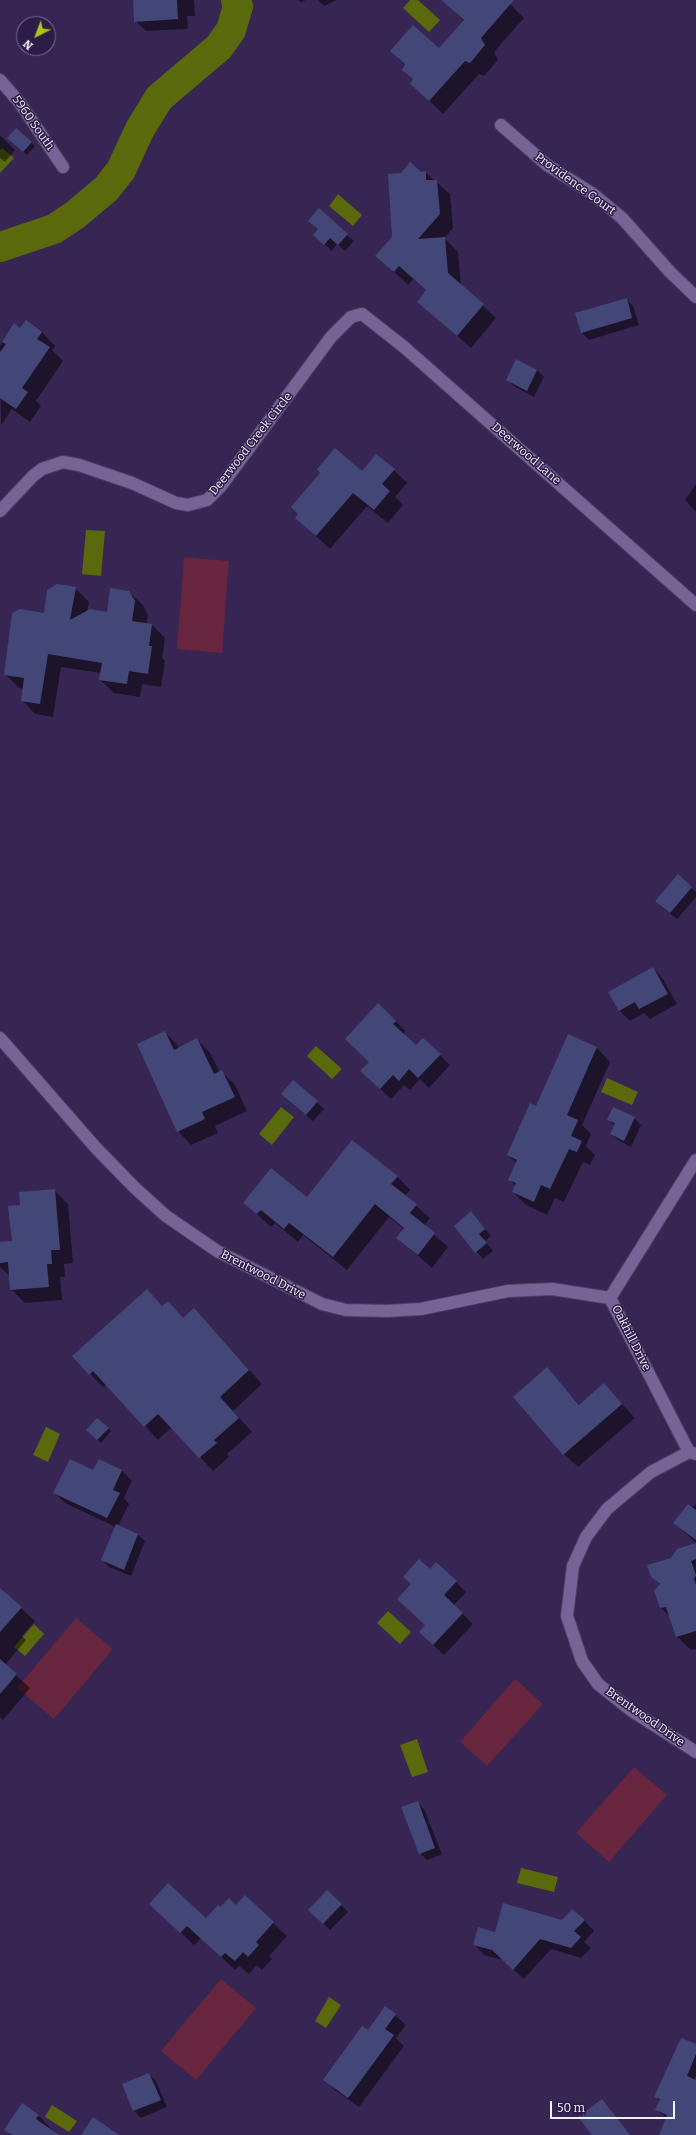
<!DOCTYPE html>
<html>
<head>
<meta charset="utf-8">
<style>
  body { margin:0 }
  #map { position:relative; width:696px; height:2135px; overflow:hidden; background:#372653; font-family:Bitter,serif }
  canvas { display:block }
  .north { position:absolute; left:16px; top:16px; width:40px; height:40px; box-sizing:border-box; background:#2d1b48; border:1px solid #7c7090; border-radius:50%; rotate:222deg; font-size:11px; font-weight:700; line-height:16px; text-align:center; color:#f3f0fb }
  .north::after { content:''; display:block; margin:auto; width:14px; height:18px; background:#abc615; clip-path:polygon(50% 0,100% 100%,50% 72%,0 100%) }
  .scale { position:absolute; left:550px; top:2101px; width:125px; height:18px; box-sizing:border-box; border:2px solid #f3f0fb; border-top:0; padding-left:5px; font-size:12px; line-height:14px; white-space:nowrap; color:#f3f0fb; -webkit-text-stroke:3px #2d1b48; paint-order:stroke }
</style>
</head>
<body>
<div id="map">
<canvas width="696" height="2135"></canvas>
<div class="north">N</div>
<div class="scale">50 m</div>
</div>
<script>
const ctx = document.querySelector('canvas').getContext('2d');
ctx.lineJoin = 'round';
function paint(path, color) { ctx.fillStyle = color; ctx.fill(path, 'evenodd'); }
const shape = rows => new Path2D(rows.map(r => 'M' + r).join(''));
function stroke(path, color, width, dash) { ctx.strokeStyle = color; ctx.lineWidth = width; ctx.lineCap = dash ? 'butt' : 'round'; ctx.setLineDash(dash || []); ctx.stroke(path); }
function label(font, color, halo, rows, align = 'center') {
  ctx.font = font + ' Bitter,serif'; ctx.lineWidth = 3; ctx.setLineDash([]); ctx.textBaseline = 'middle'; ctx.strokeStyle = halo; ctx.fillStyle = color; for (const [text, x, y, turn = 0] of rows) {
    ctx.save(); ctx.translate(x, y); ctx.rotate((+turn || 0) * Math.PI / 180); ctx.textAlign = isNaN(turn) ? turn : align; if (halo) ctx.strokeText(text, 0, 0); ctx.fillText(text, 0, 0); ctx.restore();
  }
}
paint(shape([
  [184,557,229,561,222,653,177,649],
  [76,1618,113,1649,54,1719,17,1688],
  [515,1679,543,1704,487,1766,460,1742],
  [634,1767,667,1795,609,1862,576,1833],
  [221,1979,256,2008,196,2080,161,2051]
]), '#67253e');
paint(shape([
  [410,0,418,0,440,20,429,32,403,8],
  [2,148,14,158,0,173,0,150],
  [338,194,362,215,353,226,329,206],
  [86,530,105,531,101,576,82,574],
  [316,1046,342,1069,332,1079,307,1056],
  [607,1078,638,1092,632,1105,601,1092],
  [281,1107,294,1117,272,1145,259,1134],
  [46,1427,60,1434,48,1462,33,1455],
  [388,1611,411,1632,400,1644,377,1623],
  [34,1624,44,1634,25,1656,14,1647],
  [417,1739,428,1772,412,1777,400,1745],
  [521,1868,558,1877,554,1892,517,1883],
  [329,1997,341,2005,326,2028,315,2021],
  [52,2105,77,2121,69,2132,45,2117]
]), '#5a690b');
paint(shape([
  [134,0,194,0,195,16,187,16,188,29,146,31,135,21],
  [298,0,306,0,301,2],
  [318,0,337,0,324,6],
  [442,0,506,0,524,18,494,52,498,60,484,76,479,74,443,114,412,84,414,80,403,69,405,65,391,51,439,50,464,21],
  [16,129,35,146,27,155,11,141],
  [0,135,15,150,5,162,0,158],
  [425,172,450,194,453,228,444,238,458,252,461,286,496,318,471,348,418,302,427,291,413,279,408,285,377,256,393,237,420,173],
  [319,229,347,235,354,241,345,251,337,244,332,251,321,241],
  [626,299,633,306,639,325,589,340,582,333],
  [15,325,21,329,42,332,55,346,52,350,63,361,36,401,41,406,30,422,12,409,1,425,0,346],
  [516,360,537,370,544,377,534,397,514,386,507,380],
  [394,470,407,483,395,497,403,505,388,523,367,506,330,549,296,518,362,472],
  [696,484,696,512,685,500],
  [75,588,89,602,87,612,107,613,129,592,143,605,148,615,147,624,152,625,165,638,162,658,165,661,161,687,142,684,140,697,114,693,100,680,101,673,61,667,53,717,35,714,22,700,24,689,19,688,5,674,45,614],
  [691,887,696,892,696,897,677,919,663,908],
  [653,968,663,979,677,1004,650,1019,644,1013,630,1021,620,1011,609,992],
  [395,1021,406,1031,402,1035,416,1047,440,1055,450,1065,429,1088,420,1079,410,1090,404,1085,391,1099,372,1081,370,1062,356,1049],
  [165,1032,180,1048,197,1039,210,1053,220,1073,222,1072,235,1085,247,1111,215,1126,218,1133,191,1145,178,1131],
  [569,1036,597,1048,610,1062,582,1125,591,1134,586,1146,595,1155,590,1165,583,1162,564,1202,555,1198,547,1215,526,1205,513,1192,515,1186,510,1180,517,1164,508,1155,537,1108],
  [293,1081,324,1109,313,1121,289,1101],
  [634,1118,641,1125,631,1147,618,1140,611,1134,615,1126,608,1119],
  [397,1176,410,1190,405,1196,430,1218,424,1226,448,1247,432,1268,398,1238,404,1229,389,1217,347,1270,303,1235,298,1242,275,1223,271,1227,245,1203,307,1198],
  [54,1190,68,1204,73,1263,64,1264,65,1277,60,1277,62,1300,25,1303,11,1289,10,1276,0,1267,0,1243,13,1242,21,1206],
  [471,1213,491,1236,485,1241,493,1251,483,1259,455,1226],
  [147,1290,163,1307,183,1319,207,1323,262,1384,233,1411,252,1432,227,1454,229,1457,213,1471,172,1427,158,1440,107,1384,103,1387,90,1374],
  [547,1369,580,1405,604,1385,635,1418,578,1467,564,1454],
  [108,1428,111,1431,101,1443,90,1433],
  [100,1460,122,1471,132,1481,124,1498,129,1504,118,1526,138,1535,145,1541,131,1576,109,1567,102,1560,116,1527,65,1503,55,1493,94,1472],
  [696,1504,696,1543,674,1523],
  [696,1544,696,1649,691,1650,677,1637,671,1618,661,1608,656,1591,660,1585,652,1577,671,1559],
  [430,1570,456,1582,466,1592,454,1605,473,1624,444,1655,430,1642,426,1625],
  [0,1592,21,1608,35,1621,22,1636,26,1640,5,1665,30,1688,3,1720,0,1717],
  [417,1802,424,1809,442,1854,427,1860,420,1853],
  [327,1891,348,1912,330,1930,309,1910],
  [245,1897,287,1936,269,1956,272,1959,262,1970,257,1965,249,1974,239,1966,235,1970,201,1938,194,1945,164,1917,206,1920,220,1909,236,1906],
  [584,1920,594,1931,584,1942,591,1948,581,1958,551,1949,524,1979,503,1960,484,1955,474,1944,496,1933,562,1921],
  [395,2015,406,2025,396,2038,404,2046,359,2107,335,2090,325,2080],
  [696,2046,696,2076,694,2080,696,2081,696,2135,663,2135,667,2118,656,2110,660,2101,656,2097],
  [149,2074,156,2081,167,2107,141,2118,134,2111,123,2085],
  [23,2105,39,2116,57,2135,11,2135,5,2129]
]), '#0007');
stroke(shape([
  [0,247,54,229,75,215,106,189,121,170,140,129,159,98,219,47,231,30,238,6,236,0]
]), '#5a690b', 30);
paint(shape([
  [133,0,177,0,178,19,134,22],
  [441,0,514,0,481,38,485,45,470,63,465,61,429,101,410,84,413,79,402,70,405,64,390,51,413,25,439,48,464,20],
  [16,128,32,142,23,152,7,138],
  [410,162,421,172,426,171,426,180,437,180,440,214,418,239,445,237,448,273,484,304,457,336,417,302,426,290,399,266,394,272,375,256,392,237,388,174,401,173],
  [319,208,348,234,338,245,330,238,324,245,313,235,318,229,308,221],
  [627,298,632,318,581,333,575,313],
  [26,320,42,332,37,339,50,347,22,388,28,392,16,409,0,398,0,352,6,344,2,342,14,323,20,328],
  [516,359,537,370,527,391,506,380],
  [335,448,362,471,376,454,395,469,382,484,390,491,374,510,353,493,316,536,295,518,298,514,291,507,320,473,317,469],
  [57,584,76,587,70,620,90,609,107,612,110,588,129,591,135,601,132,621,152,624,149,646,152,646,148,674,129,671,127,684,99,680,102,663,48,654,40,704,21,701,24,678,4,675,12,613,20,609,44,613,47,590],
  [678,874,692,887,670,913,655,901],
  [653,967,668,994,639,1009,635,1002,619,1011,608,992],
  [378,1003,396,1021,393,1024,416,1045,423,1038,441,1054,418,1078,409,1069,399,1081,393,1075,380,1089,360,1071,369,1062,345,1039],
  [165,1031,174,1050,197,1038,214,1074,222,1070,235,1097,202,1112,205,1119,177,1132,137,1044],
  [568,1034,597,1047,567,1115,578,1120,571,1136,582,1141,577,1152,569,1149,550,1189,541,1185,534,1202,512,1192,516,1183,508,1180,517,1160,507,1155,530,1103,536,1106],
  [293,1080,318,1101,306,1115,281,1094],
  [613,1107,635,1117,624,1141,610,1134,615,1123,607,1120],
  [352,1140,398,1176,391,1184,417,1204,410,1213,435,1233,418,1255,396,1238,404,1228,375,1204,333,1257,289,1223,284,1229,261,1210,257,1214,243,1203,271,1168,307,1197],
  [55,1189,60,1250,51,1250,52,1264,47,1264,49,1287,10,1290,8,1262,0,1263,0,1242,12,1241,8,1206,20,1205,19,1192],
  [471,1211,485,1229,479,1234,487,1243,475,1253,454,1226],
  [147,1289,162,1306,168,1301,183,1318,194,1308,249,1370,220,1397,239,1418,214,1440,217,1443,199,1458,158,1414,144,1427,93,1371,89,1375,72,1356],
  [547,1367,579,1405,604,1383,622,1404,563,1455,513,1397],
  [97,1418,109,1428,97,1440,86,1430],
  [70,1459,93,1470,99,1459,122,1470,113,1490,120,1493,107,1518,53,1493],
  [688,1504,696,1510,696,1540,673,1523],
  [116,1524,138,1534,124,1570,101,1560],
  [696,1543,696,1559,691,1561,696,1575,694,1579,696,1585,696,1631,676,1637,666,1607,660,1608,654,1591,660,1584,651,1577,647,1565,671,1558,677,1549],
  [419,1559,430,1569,436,1562,457,1581,444,1595,463,1613,433,1645,419,1632,425,1625,397,1599,411,1584,403,1577],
  [0,1588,22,1607,0,1632],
  [0,1659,17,1674,0,1694],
  [418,1801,435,1848,419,1854,401,1807],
  [168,1883,206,1918,218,1905,220,1907,229,1898,236,1905,245,1895,274,1922,256,1942,259,1945,248,1957,243,1952,235,1961,225,1953,221,1957,187,1926,180,1933,149,1904],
  [327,1890,342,1904,323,1924,308,1910],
  [503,1903,562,1920,572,1909,585,1920,574,1931,581,1937,571,1948,540,1939,513,1970,492,1950,473,1945,478,1927,495,1932],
  [385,2006,396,2014,385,2029,394,2035,348,2098,323,2080,362,2026,368,2030],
  [681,2038,696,2044,696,2054,687,2076,696,2080,696,2135,659,2135,667,2115,655,2110,660,2099,654,2097],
  [149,2073,161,2100,133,2111,122,2084],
  [602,2099,630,2135,592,2135,578,2117],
  [22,2103,39,2115,36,2119,59,2135,12,2135,4,2130],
  [93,2117,119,2135,81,2135]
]), '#434777');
const minor = shape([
  [0,80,20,103,63,167],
  [501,125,547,165,593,194,622,218,670,272,696,297],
  [0,511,33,476,42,469,63,462,79,465,132,483,176,503,188,505,207,500,221,486,331,337,351,317,362,314,404,347,696,605],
  [0,1038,96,1148,135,1188,166,1216,217,1251,322,1304,346,1310,387,1311,421,1309,508,1291,552,1289,610,1298],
  [610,1298,689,1452,696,1454],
  [610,1298,696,1160],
  [689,1452,651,1472,607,1509,586,1537,573,1566,567,1616,582,1661,598,1684,632,1711,696,1752]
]);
stroke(minor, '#4e3e62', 14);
stroke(minor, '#766497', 12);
label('12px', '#f3f0fb', '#2d1b48', [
  ["5960 South",33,123,55],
  ["Providence Court",575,184,36],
  ["Deerwood Creek Circle",251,444,-52],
  ["Deerwood Lane",526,454,41],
  ["Brentwood Drive",263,1275,27],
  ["Oakhill Drive",631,1338,63],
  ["Brentwood Drive",645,1717,35]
]);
</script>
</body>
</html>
